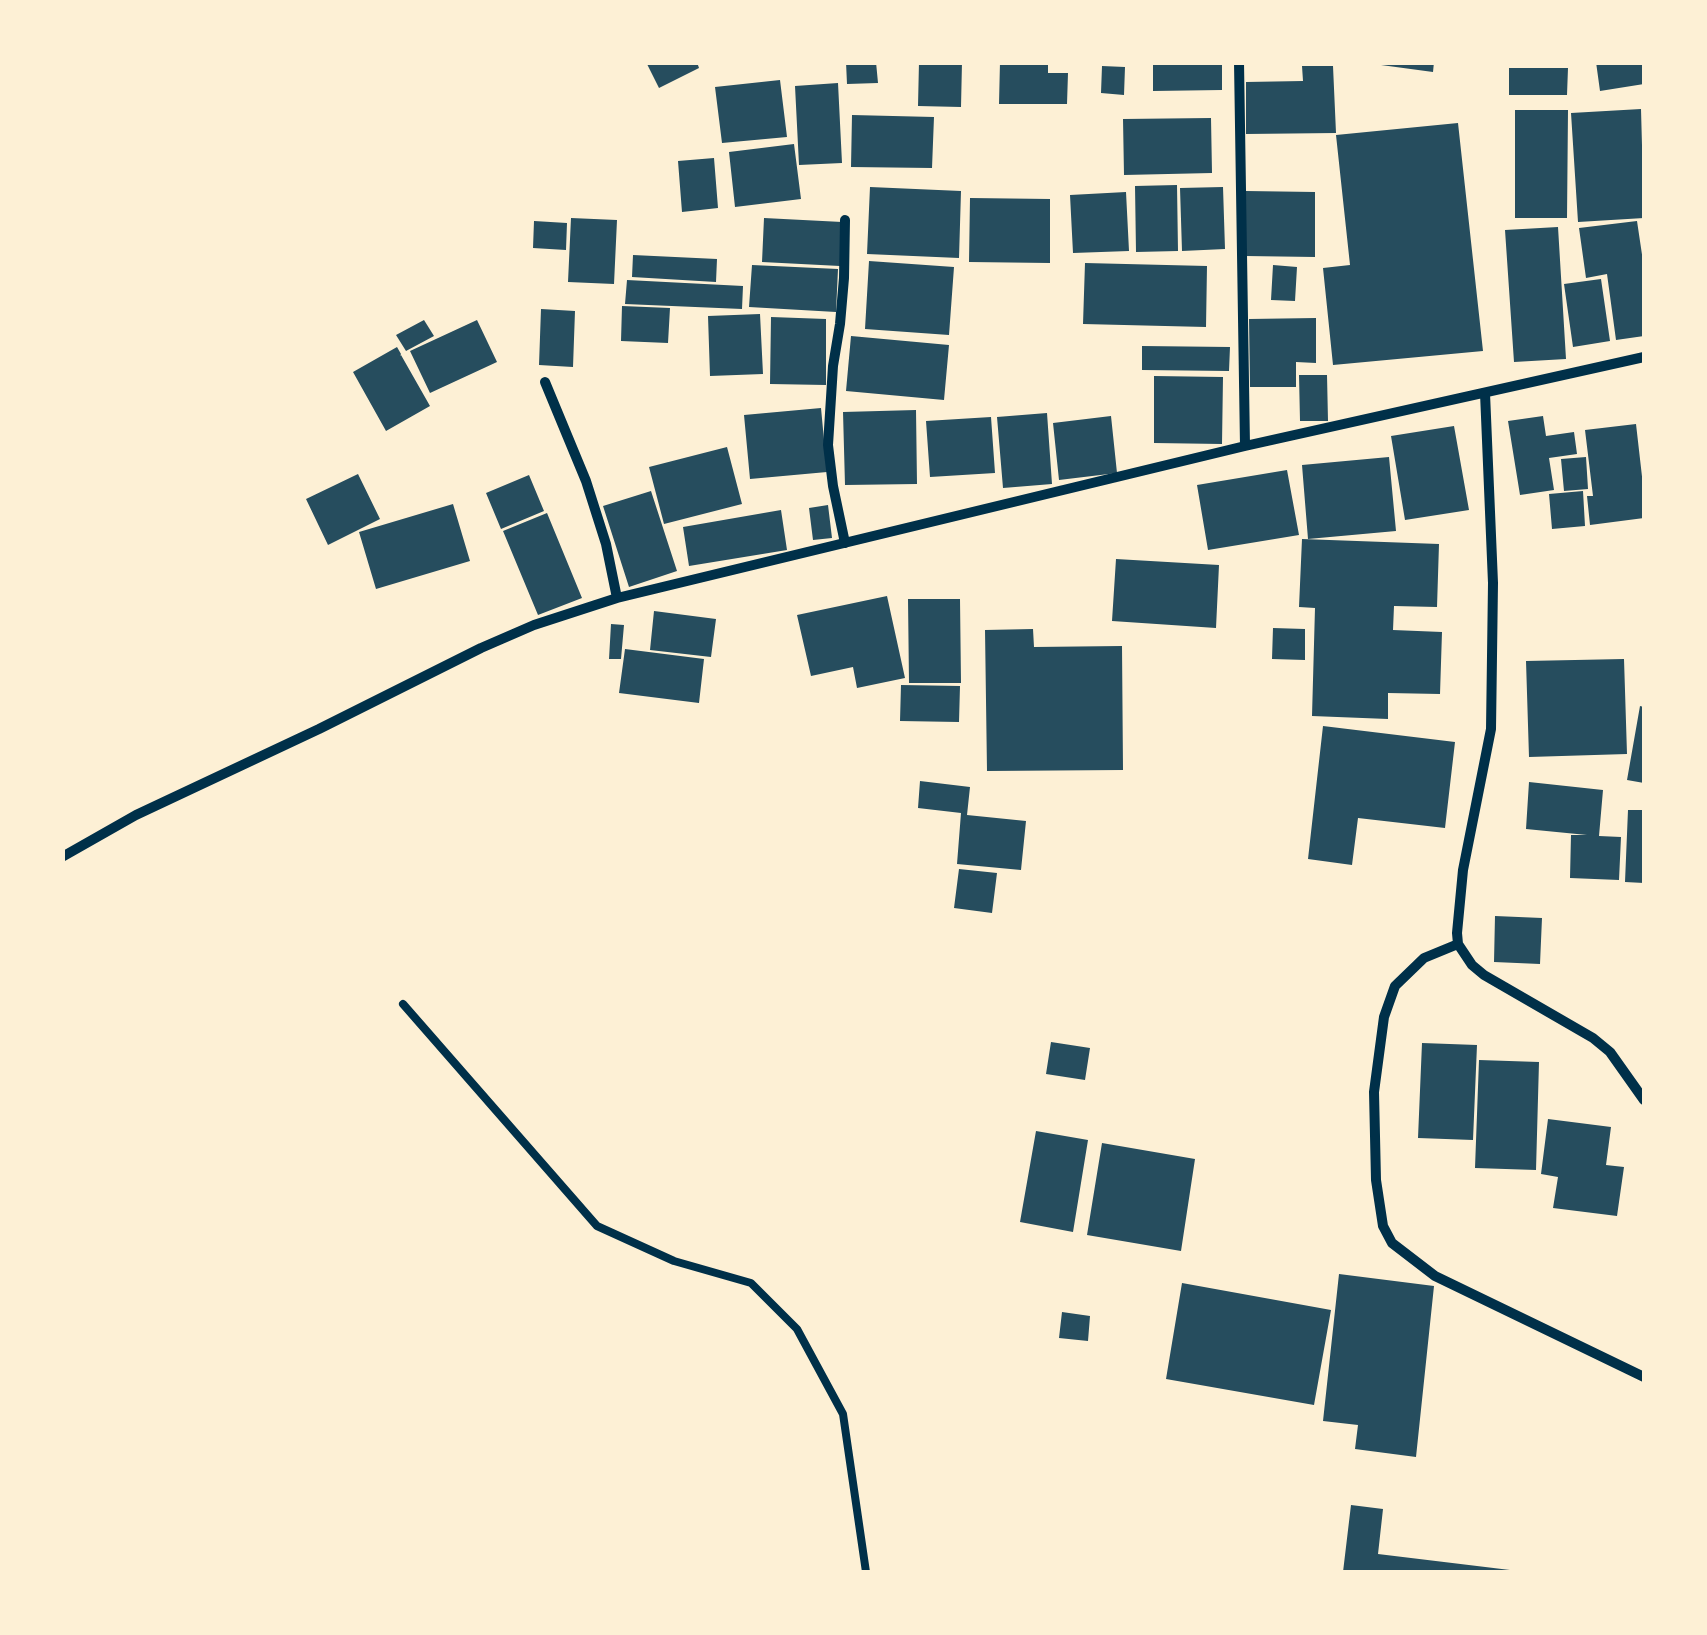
<!DOCTYPE html>
<html>
<head>
<meta charset="utf-8">
<style>
  body { margin:0 }
  #map { position:relative; width:1707px; height:1635px; overflow:hidden; background:#fdf0d5; font-family:"Exo 2",sans-serif }
  canvas { display:block }
  .frame { position:absolute; inset:0; border:65px solid #fdf0d5; pointer-events:none }
</style>
</head>
<body>
<div id="map">
<canvas width="1707" height="1635"></canvas>
<div class="frame"></div>
</div>
<script>
const ctx = document.querySelector('canvas').getContext('2d');
ctx.lineJoin = 'round';
function paint(path, color) { ctx.fillStyle = color; ctx.fill(path, 'evenodd'); }
const shape = rows => new Path2D(rows.map(r => 'M' + r).join(''));
function stroke(path, color, width, dash) { ctx.strokeStyle = color; ctx.lineWidth = width; ctx.lineCap = dash ? 'butt' : 'round'; ctx.setLineDash(dash || []); ctx.stroke(path); }
paint(shape([
  [646,62,697,62,699,68,659,88],
  [846,62,876,62,878,83,847,84],
  [919,62,962,62,961,107,918,106],
  [1000,62,1048,62,1048,73,1068,73,1067,104,999,104],
  [1153,62,1222,62,1222,90,1153,91],
  [1381,62,1434,62,1433,72,1381,65],
  [1596,62,1644,62,1644,84,1600,91],
  [1102,66,1125,67,1124,95,1101,93],
  [1302,66,1333,66,1336,133,1246,134,1246,82,1303,81],
  [1509,68,1568,68,1567,95,1509,95],
  [780,80,787,137,722,143,715,87],
  [838,83,842,163,799,165,795,86],
  [1641,109,1644,218,1578,222,1571,113],
  [1515,110,1568,110,1567,218,1515,218],
  [852,115,934,117,932,168,851,167],
  [1211,118,1212,173,1124,175,1123,119],
  [1458,123,1483,351,1333,365,1323,268,1350,265,1336,135],
  [794,144,801,199,735,207,729,152],
  [714,158,718,208,682,212,678,161],
  [1177,185,1178,251,1136,252,1135,186],
  [870,187,961,191,959,258,867,254],
  [1223,187,1225,249,1182,251,1180,188],
  [1246,191,1315,192,1315,257,1246,256],
  [1126,192,1129,251,1073,253,1070,195],
  [970,198,1050,199,1050,263,969,262],
  [571,218,617,220,614,284,568,282],
  [764,218,842,222,840,266,762,262],
  [534,221,567,223,566,250,533,248],
  [1637,221,1644,268,1644,336,1616,340,1607,274,1586,278,1579,228],
  [1558,227,1566,359,1514,362,1505,230],
  [633,255,717,259,716,282,632,277],
  [869,261,954,267,949,335,865,329],
  [1085,263,1207,266,1206,327,1083,324],
  [752,265,838,269,836,312,749,307],
  [1273,265,1297,267,1295,301,1271,300],
  [1601,279,1610,341,1573,347,1564,284],
  [627,280,743,286,742,309,625,304],
  [622,306,670,308,668,343,621,341],
  [541,309,575,311,573,367,539,365],
  [760,314,763,374,710,376,708,316],
  [771,317,826,319,826,385,770,384],
  [1316,318,1316,363,1296,362,1296,387,1250,387,1249,319],
  [424,320,434,336,406,351,396,335],
  [477,320,497,362,430,393,410,351],
  [851,336,949,345,944,400,846,391],
  [1142,346,1230,347,1229,371,1142,370],
  [397,347,401,354,400,356,401,355,430,406,386,431,353,372],
  [1299,375,1327,375,1328,421,1300,421],
  [1154,376,1223,377,1222,444,1154,443],
  [821,408,827,472,750,479,744,415],
  [916,410,917,484,845,485,843,412],
  [1047,413,1052,484,1003,488,997,417],
  [1111,416,1117,473,1059,480,1053,423],
  [1543,416,1546,436,1574,432,1577,454,1549,458,1554,490,1520,495,1508,421],
  [991,417,995,473,930,477,926,421],
  [1636,424,1644,494,1644,518,1590,525,1587,496,1593,496,1585,430],
  [1454,426,1469,510,1405,520,1391,436],
  [727,447,742,504,664,524,649,467],
  [1389,457,1396,531,1308,539,1302,465],
  [1586,457,1588,489,1564,491,1561,459],
  [1287,470,1299,535,1208,550,1197,485],
  [358,474,380,519,328,545,306,499],
  [529,475,544,511,501,529,486,493],
  [651,491,677,571,629,587,603,506],
  [1583,491,1585,526,1552,529,1549,494],
  [453,504,470,561,376,589,359,532],
  [828,505,832,538,813,540,809,508],
  [781,510,787,550,689,566,683,527],
  [547,513,582,598,538,615,503,531],
  [1302,539,1439,544,1437,607,1394,606,1393,630,1442,632,1440,694,1388,693,1388,719,1312,716,1315,608,1299,607],
  [1116,559,1219,565,1216,628,1112,621],
  [887,596,905,678,857,688,853,667,811,676,797,615],
  [908,599,960,599,961,683,909,683],
  [654,611,716,619,711,657,650,650],
  [611,624,624,625,621,659,609,659],
  [1273,628,1305,629,1305,660,1272,659],
  [1033,629,1034,647,1122,646,1123,770,987,771,985,630],
  [625,649,704,659,699,703,619,693],
  [1624,659,1627,754,1529,757,1526,661],
  [901,685,960,686,959,722,900,721],
  [1640,706,1644,707,1644,783,1627,780],
  [1323,726,1455,742,1445,828,1358,818,1352,865,1308,859],
  [920,781,970,787,967,815,1026,821,1021,870,957,864,961,813,918,808],
  [1529,782,1603,790,1599,836,1621,837,1619,880,1570,878,1571,835,1587,835,1526,829],
  [1628,810,1644,810,1644,883,1625,882],
  [959,869,997,873,992,913,954,908],
  [1495,916,1542,918,1540,964,1494,962],
  [1051,1042,1090,1048,1085,1080,1046,1074],
  [1422,1043,1477,1045,1473,1140,1418,1138],
  [1479,1060,1539,1062,1536,1170,1475,1168],
  [1548,1119,1611,1127,1606,1165,1624,1167,1617,1216,1553,1208,1558,1177,1541,1174],
  [1036,1131,1088,1140,1073,1232,1020,1222],
  [1102,1143,1195,1159,1181,1251,1087,1235],
  [1339,1274,1434,1286,1416,1457,1355,1449,1358,1425,1323,1421],
  [1182,1283,1331,1310,1314,1405,1166,1379],
  [1062,1312,1090,1316,1088,1341,1059,1338],
  [1351,1505,1383,1509,1378,1554,1510,1570,1510,1572,1343,1572]
]), '#264d5e');
stroke(shape([
  [403,1004,597,1226,674,1261,751,1283,797,1329,843,1414,866,1572]
]), '#003049', 8);
stroke(shape([
  [1239,62,1245,446],
  [845,220,844,278,840,324,833,366,828,445,833,486,845,543],
  [545,382,586,481,606,544,617,598],
  [1485,393,1493,583,1491,729,1463,870,1457,933,1458,944,1472,965,1484,975,1593,1038,1610,1052,1644,1100],
  [62,857,136,815,319,729,481,648,534,625,617,598,1245,446,1644,357],
  [1458,944,1424,958,1395,986,1384,1017,1374,1092,1376,1180,1383,1226,1392,1243,1435,1276,1644,1377]
]), '#003049', 10);
</script>
</body>
</html>
